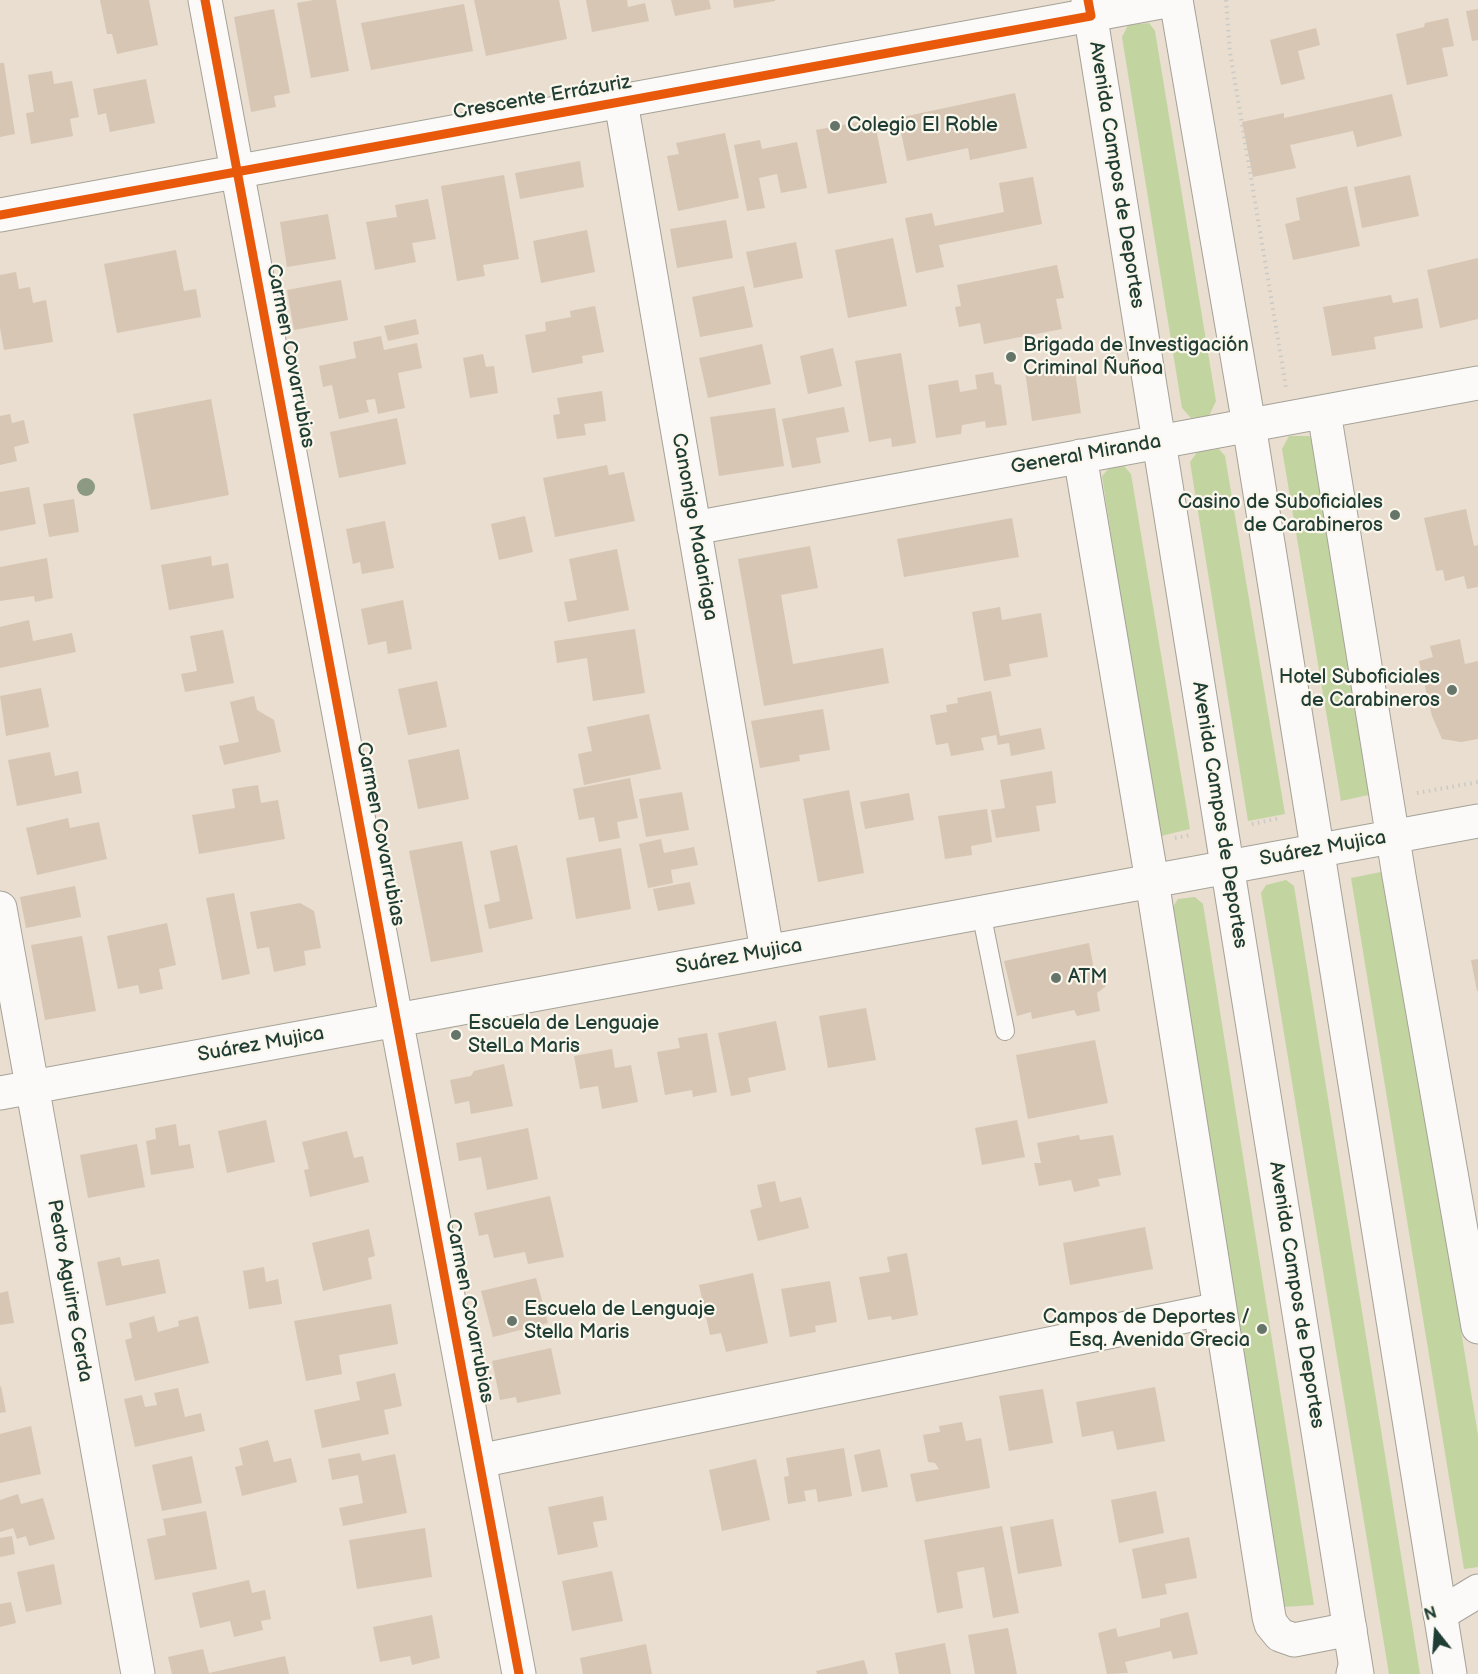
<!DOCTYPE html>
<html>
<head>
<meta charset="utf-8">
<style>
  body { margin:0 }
  #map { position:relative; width:1478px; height:1674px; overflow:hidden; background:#e9decf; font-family:"Balsamiq Sans",sans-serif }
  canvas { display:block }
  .north { position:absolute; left:1406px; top:1602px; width:60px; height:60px; -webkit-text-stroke:4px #fbf7ec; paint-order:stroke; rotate:343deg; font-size:16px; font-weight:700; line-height:24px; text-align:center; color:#1f3d34 }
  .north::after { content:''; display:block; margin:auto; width:21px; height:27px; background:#1f3d34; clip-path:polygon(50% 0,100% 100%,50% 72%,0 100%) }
</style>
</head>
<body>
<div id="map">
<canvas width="1478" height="1674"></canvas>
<div class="north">N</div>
</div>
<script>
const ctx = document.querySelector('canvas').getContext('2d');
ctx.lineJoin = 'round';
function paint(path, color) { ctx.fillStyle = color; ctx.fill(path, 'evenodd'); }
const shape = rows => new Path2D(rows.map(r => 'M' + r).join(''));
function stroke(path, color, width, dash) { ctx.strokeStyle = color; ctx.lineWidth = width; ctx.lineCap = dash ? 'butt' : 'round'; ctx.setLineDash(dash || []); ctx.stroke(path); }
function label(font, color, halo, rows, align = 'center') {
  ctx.font = font + ' "Balsamiq Sans",sans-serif'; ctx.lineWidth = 4.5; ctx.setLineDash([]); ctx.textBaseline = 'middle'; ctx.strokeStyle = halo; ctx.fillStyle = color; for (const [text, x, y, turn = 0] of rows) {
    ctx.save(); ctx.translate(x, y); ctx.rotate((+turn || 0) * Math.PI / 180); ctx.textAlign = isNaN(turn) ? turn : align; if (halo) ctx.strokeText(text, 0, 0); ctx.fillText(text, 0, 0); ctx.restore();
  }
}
paint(shape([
  [1149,23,1155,31,1216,401,1209,416,1191,418,1182,408,1122,37,1128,25],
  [1289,436,1309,436,1316,443,1373,794,1341,801,1282,449],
  [1219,449,1225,456,1285,814,1248,821,1190,462,1198,451],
  [1124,466,1131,474,1190,829,1157,837,1102,476,1110,467],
  [1386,871,1478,1435,1478,1567,1464,1569,1351,878],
  [1286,880,1294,886,1420,1674,1389,1674,1261,893,1266,885],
  [1195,897,1203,904,1314,1605,1283,1607,1171,910,1178,899]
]), '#c2d5a0');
paint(shape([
  [100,0,149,0,158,45,117,54,112,34,107,34],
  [314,0,336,0,349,71,311,78,297,3],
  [474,0,559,0,567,39,486,56],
  [586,0,627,0,628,7,645,3,649,21,592,32],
  [671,0,709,0,711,9,675,16],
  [733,0,775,0,775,1,734,8],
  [464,4,473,51,371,70,361,23],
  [274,9,290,93,274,96,276,107,251,112,234,17],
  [1478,9,1478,40,1472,41,1466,11],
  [1448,18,1454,46,1442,48,1448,76,1407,85,1396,34,1424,27,1425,23],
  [1316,28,1320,45,1298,51,1305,79,1281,85,1270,40],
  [0,63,4,63,15,134,0,137],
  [52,71,54,84,72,81,79,117,70,119,73,136,31,144,26,113,34,112,28,75],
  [146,79,155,123,110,132,106,113,98,115,93,89],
  [1015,93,1027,148,970,160,968,148,907,161,898,118],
  [1392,94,1402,136,1357,147,1353,131,1290,145,1296,168,1253,177,1242,122,1284,113,1284,118],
  [874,119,887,183,828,194,816,130],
  [725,133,739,198,678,211,667,156,679,154,676,143],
  [760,140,762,149,797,142,807,188,781,193,777,174,759,178,765,208,747,211,734,145],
  [580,161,584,187,520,199,515,173],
  [504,175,519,259,483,265,485,276,457,281,441,186],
  [1410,175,1419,216,1362,228,1354,187],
  [1033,177,1042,224,939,245,944,267,916,273,905,218,932,213,935,226,1004,212,999,183],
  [1347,186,1360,246,1293,260,1285,224,1300,220,1296,198],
  [428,199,436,239,412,243,416,262,375,270,366,222,397,217,395,205],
  [328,214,336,259,287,267,280,222],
  [726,220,733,258,677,268,670,229],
  [587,230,595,272,541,283,533,241],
  [893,238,907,306,848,318,835,250],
  [796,242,803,278,754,288,746,252],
  [176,250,184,291,196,289,201,317,117,333,104,264],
  [1478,258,1478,319,1440,328,1427,270],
  [1057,265,1064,298,1056,299,1062,329,984,344,980,323,959,327,955,307,961,306,957,285],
  [16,272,19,289,30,287,33,303,46,300,53,342,4,350,0,328,0,275],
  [341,280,348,320,294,330,287,290],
  [744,286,753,327,700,337,692,297],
  [1391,295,1393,303,1418,298,1423,328,1374,337,1376,349,1332,356,1323,307],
  [595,306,604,352,582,356,583,363,532,373,525,335,546,331,545,322,571,317,570,311],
  [416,319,419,334,388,341,384,326],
  [381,336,384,350,417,343,422,368,398,373,405,408,378,414,375,399,366,400,369,412,339,419,332,385,323,387,319,366,356,358,353,342],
  [762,344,771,384,708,398,699,358],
  [833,348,842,386,808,394,800,356],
  [901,353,916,443,892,447,891,438,869,442,855,361],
  [483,354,486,367,494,366,498,393,470,398,463,358],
  [1074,364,1081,413,1032,421,1025,371],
  [993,372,995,384,1001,385,1007,425,986,428,985,421,962,425,961,434,936,438,928,385,958,380,960,392,977,389,975,375],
  [602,391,606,421,584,424,586,435,557,439,553,415,560,414,557,398],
  [211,399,229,495,151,510,133,414],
  [844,407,849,432,816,438,821,463,792,468,782,419],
  [775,408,784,466,719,476,710,417],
  [10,414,12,423,24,420,29,443,14,447,17,461,0,465,0,416],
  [397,418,406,464,339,478,330,432],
  [607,465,609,475,624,472,635,521,555,537,543,478],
  [29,487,36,524,0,531,0,492],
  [74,499,79,532,49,537,43,504],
  [1466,509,1474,546,1478,545,1478,587,1467,589,1464,576,1445,581,1443,570,1436,571,1424,518],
  [525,516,533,552,499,560,491,524],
  [1012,518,1019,557,904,577,897,539],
  [385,521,394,568,362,574,360,562,353,564,346,529],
  [810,546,818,588,781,595,793,664,883,648,889,683,764,706,738,559],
  [617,549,629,610,568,622,564,602,577,600,569,559],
  [211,556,212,566,228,563,234,598,169,610,161,565],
  [47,558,53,598,35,602,34,596,0,601,0,567],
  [403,600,412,649,388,654,386,641,368,645,361,609],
  [1000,607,1002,620,1041,613,1048,657,1009,664,1011,676,984,681,972,612],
  [29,620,33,641,72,633,76,652,0,668,0,627],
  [635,629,645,693,593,701,587,658,557,663,554,641],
  [223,630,234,683,185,692,181,674,197,671,190,636],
  [1460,639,1465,664,1478,661,1478,739,1461,742,1442,739,1432,716,1419,661,1433,657,1430,646],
  [437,681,447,727,408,735,398,689],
  [41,688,49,727,6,736,0,696],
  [991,691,1000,736,1041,728,1045,749,1011,756,1009,743,998,745,996,735,981,738,984,750,951,756,948,743,936,745,930,715,947,712,946,705,958,703,957,698],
  [254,696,257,710,274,720,281,752,224,765,219,746,239,742,230,702],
  [823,709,830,750,799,755,800,761,760,768,751,721],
  [649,714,661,769,584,785,578,754,592,751,587,727],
  [459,749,469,799,418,809,408,760],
  [50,752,55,776,78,771,82,793,17,806,8,760],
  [1052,771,1056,803,1036,806,1040,831,996,838,991,810,1005,808,1000,780],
  [630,778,638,818,617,822,620,838,599,842,594,817,579,820,573,789],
  [258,785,261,803,278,800,285,839,199,854,192,815,235,808,232,789],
  [849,790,864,873,818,882,803,799],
  [682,792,689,830,646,837,639,799],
  [909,793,914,820,865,829,860,802],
  [987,809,992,842,971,846,972,855,945,859,938,816],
  [68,818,70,828,99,822,107,859,37,875,26,828],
  [661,839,664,853,694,847,698,865,671,870,673,883,648,888,639,844],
  [462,841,483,952,431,962,409,851],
  [517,845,533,919,489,929,484,905,500,901,490,851],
  [621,848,631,909,576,919,566,858],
  [690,882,695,904,658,911,653,889],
  [75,886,81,917,26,928,20,897],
  [234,893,250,974,222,980,206,898],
  [300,903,314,911,321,948,304,951,306,965,274,972,269,947,257,949,250,912],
  [167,923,176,965,159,969,163,989,140,994,138,985,118,989,107,936],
  [82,936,96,1011,45,1020,31,945],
  [1089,943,1094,969,1103,975,1106,982,1105,987,1097,993,1100,1011,1077,1016,1074,1010,1032,1019,1031,1012,1017,1016,1004,961],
  [1478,959,1478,991,1477,991,1471,960],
  [866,1008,876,1060,828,1068,819,1016],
  [776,1021,786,1070,748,1078,751,1092,731,1096,718,1033],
  [707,1033,717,1092,693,1097,692,1090,665,1095,657,1052,680,1048,678,1038],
  [1095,1040,1108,1103,1028,1119,1016,1055],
  [612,1049,615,1068,631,1065,638,1102,602,1109,598,1086,580,1089,574,1056],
  [504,1064,513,1106,471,1114,469,1101,455,1104,450,1080,471,1076,474,1071],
  [266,1120,275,1162,227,1173,218,1131],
  [1017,1120,1025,1157,982,1165,975,1128],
  [176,1124,179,1146,190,1144,194,1168,151,1175,146,1141,156,1139,155,1128],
  [528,1128,538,1179,487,1190,481,1157,459,1161,456,1143],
  [347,1131,354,1158,363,1156,369,1182,310,1197,304,1170,309,1169,302,1142],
  [1079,1135,1080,1140,1113,1135,1121,1175,1098,1179,1100,1186,1074,1192,1071,1180,1039,1186,1034,1163,1041,1163,1037,1143],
  [137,1144,145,1187,88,1198,80,1155],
  [775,1181,780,1202,801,1197,809,1228,758,1241,750,1210,762,1207,757,1185],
  [550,1196,564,1257,528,1264,525,1252,494,1258,488,1234,479,1236,474,1213],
  [1145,1227,1153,1269,1070,1285,1063,1243],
  [369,1229,375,1256,368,1258,372,1279,323,1291,312,1243],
  [907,1253,918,1315,892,1320,891,1316,868,1320,859,1277,890,1272,887,1257],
  [120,1257,122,1266,159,1259,166,1293,106,1306,97,1262],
  [264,1267,266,1282,278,1279,282,1304,249,1309,243,1271],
  [753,1273,768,1343,726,1352,721,1333,710,1335,699,1285],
  [536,1278,548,1323,493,1337,481,1291],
  [830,1281,837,1322,815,1326,816,1332,790,1337,781,1289],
  [8,1291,14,1323,0,1325,0,1293],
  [391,1304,398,1344,339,1355,342,1374,306,1381,294,1321],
  [154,1316,158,1332,179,1326,178,1321,198,1316,209,1363,135,1381,125,1340,132,1338,129,1323],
  [551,1348,561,1394,517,1403,516,1397,500,1400,492,1361],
  [395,1373,402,1406,384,1410,389,1434,322,1448,314,1410,360,1400,356,1382],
  [1,1386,6,1412,0,1413,0,1387],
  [1155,1387,1165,1441,1117,1450,1113,1431,1082,1437,1076,1402],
  [178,1388,185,1417,201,1413,205,1431,135,1447,124,1399,142,1395,145,1407,157,1405,154,1393],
  [1043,1389,1053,1443,1009,1451,999,1396],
  [962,1422,966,1441,981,1438,990,1488,916,1502,910,1474,939,1469,935,1463,928,1462,923,1435,940,1432,939,1426],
  [31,1426,41,1474,0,1483,0,1434],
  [268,1440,274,1462,291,1458,297,1482,242,1496,235,1467,243,1465,239,1448],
  [844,1448,852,1496,818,1502,816,1489,804,1491,806,1501,788,1504,784,1477,789,1476,786,1458],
  [880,1449,888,1487,862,1492,854,1455],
  [360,1453,362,1461,395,1454,407,1513,343,1526,339,1508,363,1503,358,1475,332,1480,328,1459],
  [192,1456,202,1503,162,1511,152,1465],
  [756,1459,770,1520,722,1531,709,1470],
  [1156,1491,1164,1533,1119,1543,1111,1500],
  [18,1494,21,1504,43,1498,55,1539,29,1546,26,1536,17,1539,13,1528,0,1532,0,1500],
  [603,1496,607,1520,593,1522,598,1547,558,1555,548,1507],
  [206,1511,217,1569,155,1580,147,1539,166,1535,163,1519],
  [1053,1519,1062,1566,1018,1574,1010,1527],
  [1002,1526,1019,1613,993,1618,984,1567,957,1572,963,1608,937,1613,924,1540],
  [425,1528,432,1577,357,1589,349,1540],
  [12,1536,15,1554,0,1557,0,1538],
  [1189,1537,1197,1578,1165,1584,1167,1594,1142,1599,1132,1549],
  [54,1564,62,1604,26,1612,17,1572],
  [612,1571,623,1621,572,1631,562,1581],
  [249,1580,252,1593,265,1590,271,1619,261,1621,263,1630,234,1637,230,1621,200,1628,192,1593],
  [11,1602,16,1623,0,1627,0,1604],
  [1188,1612,1198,1654,1173,1659,1171,1651,1125,1662,1128,1673,1107,1674,1098,1633,1116,1628,1118,1637,1160,1627,1160,1619],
  [432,1615,440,1658,412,1665,410,1656,380,1662,373,1627],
  [1008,1628,1017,1674,975,1674,968,1635],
  [945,1643,951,1674,899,1674,895,1653],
  [646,1644,652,1674,583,1674,580,1658],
  [203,1649,209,1673,285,1656,289,1674,172,1674,168,1657],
  [864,1660,868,1674,817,1674,816,1671]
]), '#d7c6b4');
const service = shape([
  [981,912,1005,1031]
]);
const minor = shape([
  [205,0,519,1674],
  [621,102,767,951],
  [0,215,1172,0],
  [1324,412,1399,876,1478,1327],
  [1080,456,1152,881,1269,1617,1271,1624,1280,1635,1294,1640,1350,1629],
  [694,528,1478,383],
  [0,908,138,1674],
  [0,1093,1478,821],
  [479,1461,1220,1309],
  [1440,1614,1478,1591]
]);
const secondary = shape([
  [1088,0,1357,1674],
  [1176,0,1249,425,1450,1674]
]);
const primary = shape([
  [1353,1674,1355,1666]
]);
stroke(service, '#a5a298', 20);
stroke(minor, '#a5a298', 35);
stroke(secondary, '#a5a298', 35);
stroke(primary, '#a5a298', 35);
stroke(shape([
  [1226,0,1230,52,1286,387],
  [1417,793,1478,782],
  [1252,824,1280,818],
  [1175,838,1191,835]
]), '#cacac6', 4, [1.5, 4.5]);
stroke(service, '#fcfaf8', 18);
stroke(minor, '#fcfaf8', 33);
stroke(secondary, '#fcfaf8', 33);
stroke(primary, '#fcfaf8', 33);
stroke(shape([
  [205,0,519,1674],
  [0,215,1091,16,1088,0]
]), '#e8590c', 9);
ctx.fillStyle = '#8c9983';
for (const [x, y] of [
  [86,487]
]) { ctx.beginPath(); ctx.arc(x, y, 9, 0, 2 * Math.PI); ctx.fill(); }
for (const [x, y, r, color] of [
  [835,126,6,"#66756a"],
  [1011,357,6,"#66756a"],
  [1395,515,6,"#66756a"],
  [1452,690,6,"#66756a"],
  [1056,978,6,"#66756a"],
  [456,1035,6,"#66756a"],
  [512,1321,6,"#66756a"],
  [1262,1329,6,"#66756a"]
]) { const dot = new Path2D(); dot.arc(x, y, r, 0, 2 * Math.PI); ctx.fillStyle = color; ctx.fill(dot); stroke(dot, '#fbf7ec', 2); }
label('20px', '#1f3d34', '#fbf7ec', [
  ["Crescente Errázuriz",542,98,-10],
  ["Avenida Campos de Deportes",1116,175,81],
  ["Carmen Covarrubias",290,356,79],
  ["General Miranda",1086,455,-10],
  ["Canonigo Madariaga",694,527,80],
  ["Avenida Campos de Deportes",1219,815,81],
  ["Carmen Covarrubias",380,834,79],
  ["Suárez Mujica",1323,849,-10],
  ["Suárez Mujica",739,957,-10],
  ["Suárez Mujica",261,1045,-10],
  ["Pedro Aguirre Cerda",69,1291,80],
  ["Avenida Campos de Deportes",1296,1295,81],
  ["Carmen Covarrubias",469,1311,79]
]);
label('20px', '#1f3d34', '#fbf7ec', [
  ["Colegio El Roble",847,126],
  ["Brigada de Investigación",1023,346],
  ["Criminal Ñuñoa",1023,369],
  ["Casino de Suboficiales",1383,503,"right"],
  ["de Carabineros",1383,526,"right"],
  ["Hotel Suboficiales",1440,678,"right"],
  ["de Carabineros",1440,701,"right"],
  ["ATM",1068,978],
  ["Escuela de Lenguaje",468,1024],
  ["StelLa Maris",468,1047],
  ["Escuela de Lenguaje",524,1310],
  ["Stella Maris",524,1333],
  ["Campos de Deportes /",1250,1318,"right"],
  ["Esq. Avenida Grecia",1250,1341,"right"]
], 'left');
</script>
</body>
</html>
